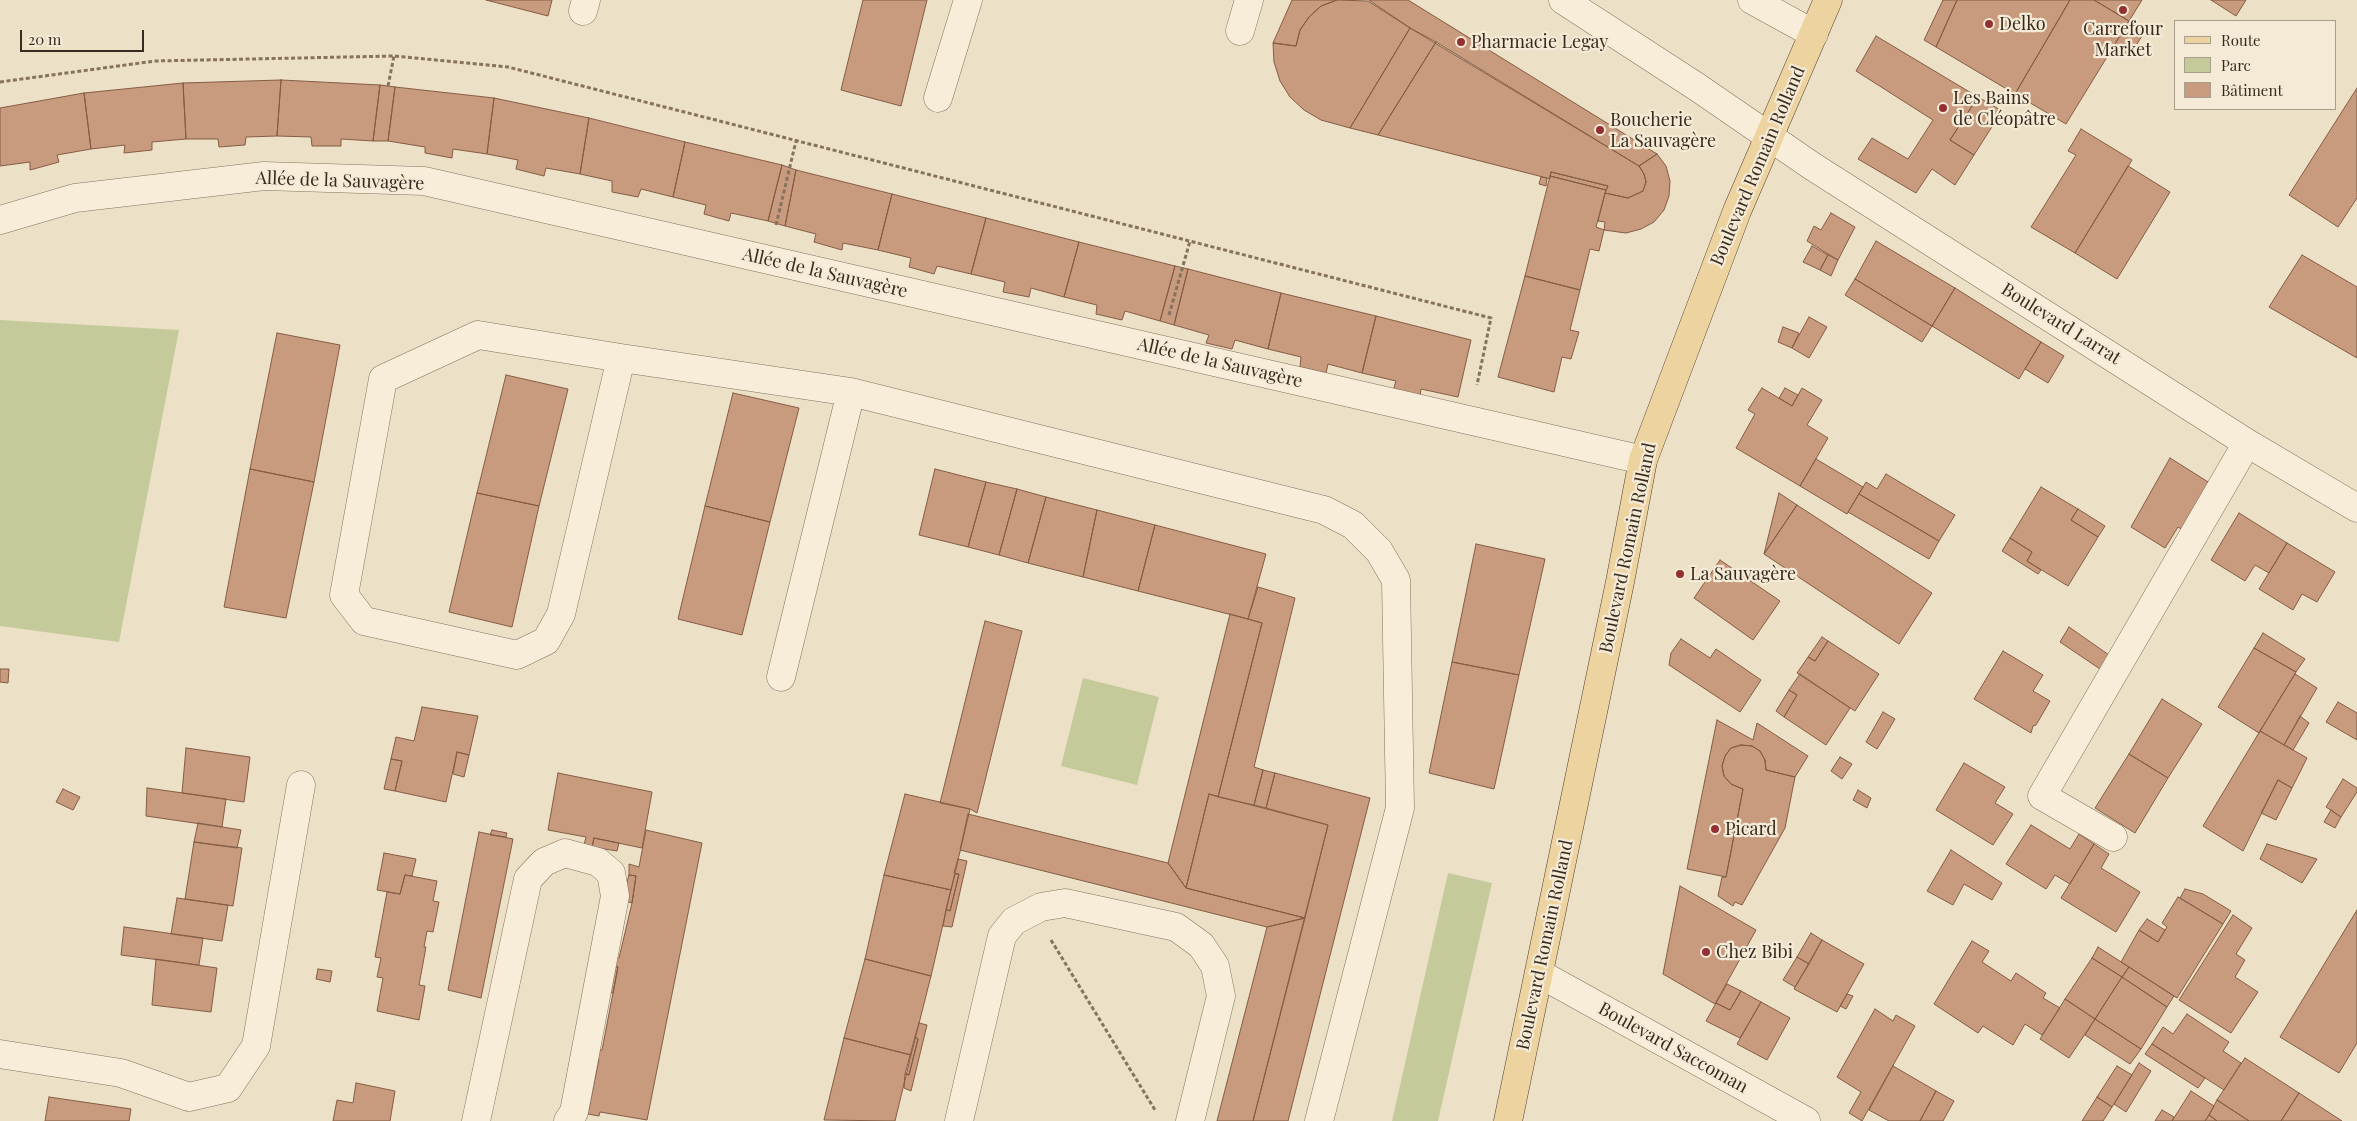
<!DOCTYPE html>
<html>
<head>
<meta charset="utf-8">
<style>
  body { margin:0 }
  #map { position:relative; width:2357px; height:1121px; overflow:hidden; background:#ece0c6; font-family:"Playfair Display",serif }
  canvas { display:block }
  .legend { position:absolute; left:2174px; top:20px; width:162px; height:90px; box-sizing:border-box; background:#f4ead5; border:1px solid #a89e8d; margin:0; padding:6px 9px; list-style:none; font-size:15px; color:#372b20 }
  .legend li { display:flex; align-items:center; gap:10px; height:25px }
  .legend b { width:25px; border:1px solid #a89e8d }
  .scale { position:absolute; left:20px; top:30px; width:124px; height:22px; box-sizing:border-box; border:2px solid #372b20; border-top:0; padding-left:6px; font-size:15px; line-height:18px; white-space:nowrap; color:#372b20; -webkit-text-stroke:4px #f4ead5; paint-order:stroke }
</style>
</head>
<body>
<div id="map">
<canvas width="2357" height="1121"></canvas>
<ul class="legend">
<li><b style="height:6px;background:#edd3a0"></b>Route</li>
<li><b style="height:14px;background:#c5ca9b"></b>Parc</li>
<li><b style="height:14px;background:#c89b7e"></b>Bâtiment</li>
</ul>
<div class="scale">20 m</div>
</div>
<script>
const ctx = document.querySelector('canvas').getContext('2d');
ctx.lineJoin = 'round';
function paint(path, color) { ctx.fillStyle = color; ctx.fill(path, 'evenodd'); }
const shape = rows => new Path2D(rows.map(r => 'M' + r).join(''));
function stroke(path, color, width, dash) { ctx.strokeStyle = color; ctx.lineWidth = width; ctx.lineCap = dash ? 'butt' : 'round'; ctx.setLineDash(dash || []); ctx.stroke(path); }
function label(font, color, halo, rows, align = 'center') {
  ctx.font = font + ' "Playfair Display",serif'; ctx.lineWidth = 4.5; ctx.setLineDash([]); ctx.textBaseline = 'middle'; ctx.strokeStyle = halo; ctx.fillStyle = color; for (const [text, x, y, turn = 0] of rows) {
    ctx.save(); ctx.translate(x, y); ctx.rotate((+turn || 0) * Math.PI / 180); ctx.textAlign = isNaN(turn) ? turn : align; if (halo) ctx.strokeText(text, 0, 0); ctx.fillText(text, 0, 0); ctx.restore();
  }
}
paint(shape([
  [0,320,179,330,119,642,0,626],
  [1083,678,1159,697,1137,785,1061,766],
  [1448,873,1492,883,1438,1121,1392,1121]
]), '#c5ca9b');
const building = shape([
  [486,0,552,0,548,16,486,0],
  [863,0,927,0,901,106,841,90,863,0],
  [1292,0,1337,0,1321,6,1309,17,1300,30,1296,46,1273,43,1292,0],
  [1337,0,1368,1,1410,28,1350,128,1321,120,1304,110,1290,97,1280,81,1274,62,1273,43,1296,46,1300,30,1309,17,1321,6,1337,0],
  [1369,0,1408,0,1657,154,1639,166,1410,28,1369,0],
  [1943,0,1957,0,1936,47,1924,40,1943,0],
  [1957,0,2070,0,2015,94,1936,47,1957,0],
  [2070,0,2094,0,2129,21,2066,124,2015,94,2070,0],
  [2094,0,2142,0,2129,21,2094,0],
  [2211,0,2246,0,2236,16,2211,0],
  [2129,21,2145,31,2129,57,2113,47,2129,21],
  [1410,28,1436,42,1378,135,1350,128,1410,28],
  [1876,36,1978,97,1950,140,1974,155,1955,185,1932,169,1916,193,1858,159,1872,138,1908,159,1933,120,1856,71,1876,36],
  [1436,42,1639,166,1644,174,1646,182,1643,191,1628,198,1605,193,1608,186,1551,172,1550,179,1547,178,1378,135,1436,42],
  [281,80,277,136,246,137,245,145,219,147,218,139,186,139,183,83,281,80],
  [281,80,380,85,373,141,341,139,341,146,312,146,311,137,277,136,281,80],
  [183,83,186,139,152,142,152,150,124,153,125,145,91,149,84,93,183,83],
  [380,85,395,87,388,141,373,141,380,85],
  [395,87,494,98,487,154,453,149,452,158,425,153,425,147,388,141,395,87],
  [2357,88,2357,198,2338,227,2289,195,2357,88],
  [84,93,91,149,57,155,59,162,30,170,30,162,0,166,0,108,84,93],
  [1978,97,2002,111,1974,155,1950,140,1978,97],
  [494,98,589,118,580,174,546,168,544,176,516,169,518,160,487,154,494,98],
  [589,118,685,142,673,197,641,189,638,197,612,192,612,181,580,174,589,118],
  [2081,129,2132,160,2075,253,2031,227,2076,155,2068,151,2081,129],
  [685,142,782,165,768,221,731,213,729,221,704,214,706,205,673,197,685,142],
  [1657,154,1666,166,1670,181,1669,196,1664,210,1654,222,1641,229,1626,233,1604,230,1605,222,1598,221,1605,193,1628,198,1643,191,1646,182,1644,174,1639,166,1657,154],
  [782,165,796,170,785,226,768,221,782,165],
  [2128,166,2170,192,2117,279,2075,253,2128,166],
  [796,170,892,194,878,250,843,243,842,250,814,242,816,234,785,226,796,170],
  [1551,172,1608,186,1606,190,1550,176,1551,172],
  [1550,176,1606,190,1596,227,1604,230,1599,251,1590,249,1580,290,1525,276,1550,176],
  [1541,177,1547,178,1546,186,1539,184,1541,177],
  [892,194,986,218,971,274,937,266,934,274,909,267,911,258,878,250,892,194],
  [1831,213,1855,227,1838,260,1807,241,1814,226,1821,230,1831,213],
  [986,218,1079,242,1064,297,1031,288,1029,297,1003,292,1005,282,971,274,986,218],
  [1876,241,1955,288,1932,326,1855,279,1876,241],
  [1079,242,1175,266,1160,321,1125,311,1122,320,1096,314,1097,305,1064,297,1079,242],
  [1812,246,1828,255,1820,270,1803,262,1812,246],
  [1828,255,1838,260,1831,276,1820,270,1828,255],
  [2302,255,2357,287,2357,358,2269,307,2302,255],
  [1175,266,1188,269,1174,325,1160,321,1175,266],
  [1188,269,1281,293,1268,349,1235,340,1232,349,1206,343,1209,335,1174,325,1188,269],
  [1525,276,1580,290,1570,330,1579,332,1571,359,1562,357,1554,392,1498,377,1525,276],
  [1855,279,1932,326,1922,342,1845,295,1855,279],
  [1955,288,2041,342,2019,379,1932,326,1955,288],
  [1281,293,1376,316,1362,373,1328,364,1326,373,1300,367,1301,357,1268,349,1281,293],
  [1376,316,1471,340,1458,397,1421,389,1420,396,1393,391,1396,381,1362,373,1376,316],
  [1809,317,1827,327,1809,358,1792,348,1809,317],
  [1783,327,1799,333,1792,348,1778,342,1783,327],
  [277,333,340,345,314,482,250,469,277,333],
  [2041,342,2064,356,2048,383,2025,369,2041,342],
  [506,375,568,389,539,506,477,493,506,375],
  [1762,388,1792,406,1802,388,1822,400,1807,425,1828,438,1800,486,1736,448,1755,414,1748,410,1762,388],
  [1785,388,1798,395,1792,406,1779,398,1785,388],
  [733,393,799,408,770,522,705,506,733,393],
  [2170,458,2213,485,2185,531,2178,527,2165,548,2131,527,2170,458],
  [1816,459,1863,487,1847,514,1800,486,1816,459],
  [250,469,314,482,286,618,224,607,250,469],
  [935,469,986,482,968,547,919,535,935,469],
  [1886,474,1955,515,1939,541,1859,494,1866,482,1877,489,1886,474],
  [986,482,1017,489,999,555,968,547,986,482],
  [2041,487,2078,509,2071,520,2098,537,2068,586,2027,561,2032,552,2010,538,2041,487],
  [1017,489,1046,497,1028,563,999,555,1017,489],
  [477,493,539,506,512,627,449,612,477,493],
  [1779,493,1797,505,1764,554,1779,493],
  [1859,494,1939,541,1929,559,1848,512,1859,494],
  [1046,497,1097,510,1083,577,1028,563,1046,497],
  [1797,505,1932,593,1899,644,1764,554,1797,505],
  [705,506,770,522,742,635,678,619,705,506],
  [2078,509,2105,526,2098,537,2071,520,2078,509],
  [1097,510,1155,525,1138,591,1083,577,1097,510],
  [2239,513,2287,543,2269,573,2255,565,2245,581,2211,560,2239,513],
  [1155,525,1266,554,1248,619,1138,591,1155,525],
  [2010,538,2032,552,2027,561,2041,570,2038,574,2002,551,2010,538],
  [2287,543,2335,572,2317,602,2302,594,2293,610,2259,589,2287,543],
  [1476,544,1545,559,1519,675,1452,662,1476,544],
  [1720,560,1780,601,1753,640,1694,598,1720,560],
  [1258,587,1295,598,1254,767,1263,770,1254,805,1218,797,1262,623,1248,619,1258,587],
  [1230,614,1262,623,1218,797,1209,794,1186,888,1168,863,1230,614],
  [985,621,1022,631,977,813,970,809,940,803,985,621],
  [2069,627,2109,655,2100,669,2060,642,2069,627],
  [2263,633,2305,659,2296,672,2254,648,2263,633],
  [1822,637,1828,641,1815,661,1808,657,1822,637],
  [1681,639,1710,658,1716,649,1761,680,1740,712,1669,665,1671,653,1681,639],
  [1828,641,1879,674,1855,711,1797,673,1808,657,1815,661,1828,641],
  [2254,648,2296,672,2259,733,2218,707,2254,648],
  [2003,651,2043,675,2033,691,2050,701,2036,725,2033,726,2031,733,1974,699,2003,651],
  [1452,662,1519,675,1494,789,1429,773,1452,662],
  [0,669,9,669,8,683,0,682,0,669],
  [1800,674,1850,708,1826,745,1784,717,1797,695,1789,690,1800,674],
  [2295,674,2317,688,2284,745,2260,731,2295,674],
  [1789,690,1797,695,1784,717,1776,711,1789,690],
  [2162,699,2202,724,2168,778,2129,754,2162,699],
  [2338,702,2357,713,2357,740,2326,722,2338,702],
  [422,707,478,716,469,755,457,752,446,802,395,791,402,761,391,759,396,737,414,741,422,707],
  [1883,712,1895,719,1877,749,1866,742,1883,712],
  [2300,716,2309,723,2293,750,2284,745,2300,716],
  [1717,720,1753,740,1757,723,1808,756,1795,777,1766,770,1765,760,1760,751,1752,746,1741,745,1731,748,1725,756,1722,766,1724,776,1731,784,1743,789,1726,877,1687,869,1717,720],
  [2260,731,2307,758,2292,788,2278,780,2243,851,2203,826,2260,731],
  [1741,745,1752,746,1760,751,1765,760,1766,770,1795,777,1785,828,1742,905,1735,902,1733,906,1718,896,1722,877,1726,877,1743,789,1731,784,1724,776,1722,766,1725,756,1731,748,1741,745],
  [186,748,250,757,244,802,182,793,186,748],
  [457,752,469,755,464,777,453,774,457,752],
  [2129,754,2168,778,2135,833,2095,808,2129,754],
  [1840,757,1852,764,1842,779,1831,771,1840,757],
  [391,759,402,761,395,791,384,789,391,759],
  [1964,763,2005,787,1995,803,2013,814,1993,845,1936,810,1964,763],
  [1263,770,1275,773,1266,808,1254,805,1263,770],
  [558,773,652,792,642,848,594,838,592,847,584,845,586,837,548,830,558,773],
  [1275,773,1370,798,1288,1121,1253,1121,1328,825,1266,808,1275,773],
  [2343,779,2357,788,2357,792,2341,817,2326,807,2343,779],
  [2278,780,2292,788,2276,820,2261,813,2278,780],
  [147,788,226,799,222,827,146,816,147,788],
  [63,789,80,797,73,810,56,802,63,789],
  [1858,790,1871,798,1867,808,1853,800,1858,790],
  [905,794,970,809,951,890,884,875,905,794],
  [1209,794,1328,825,1305,918,1186,888,1209,794],
  [2331,810,2341,817,2335,828,2324,822,2331,810],
  [968,814,1168,863,1186,888,1305,918,1267,927,960,850,968,814],
  [198,823,241,830,237,848,194,842,198,823],
  [2031,825,2070,849,2079,834,2094,844,2070,884,2055,875,2046,889,2006,864,2031,825],
  [492,830,507,833,506,837,490,835,492,830],
  [646,830,702,843,647,1120,600,1112,599,1116,588,1114,599,1059,591,1057,593,1050,602,1050,618,967,610,966,612,957,619,958,632,903,636,876,629,875,629,864,639,867,646,830],
  [479,832,513,839,481,998,448,990,479,832],
  [594,838,619,843,617,851,592,847,594,838],
  [194,842,242,848,233,906,185,899,194,842],
  [2094,844,2109,854,2101,868,2140,892,2116,932,2061,898,2094,844],
  [2267,844,2317,859,2302,883,2260,859,2267,844],
  [1951,850,2002,883,1992,900,1964,884,1953,905,1927,891,1951,850],
  [384,853,416,859,412,876,405,875,400,894,377,890,384,853],
  [958,859,967,861,952,927,943,926,946,909,950,911,959,874,954,873,958,859],
  [955,874,959,874,950,911,946,909,955,874],
  [405,875,437,881,433,901,439,902,433,932,427,931,424,947,426,947,419,985,425,986,419,1020,377,1011,383,978,377,977,381,958,375,957,387,892,400,894,405,875],
  [629,875,636,876,632,903,622,900,629,875],
  [884,875,951,890,931,976,865,959,884,875],
  [1680,886,1756,930,1715,1004,1663,974,1680,886],
  [2185,889,2203,894,2231,911,2223,924,2180,898,2185,889],
  [2178,897,2223,924,2177,998,2121,962,2139,930,2158,942,2167,927,2162,923,2178,897],
  [177,898,228,905,222,941,171,934,177,898],
  [2357,910,2357,1043,2339,1073,2280,1037,2357,910],
  [2233,915,2252,928,2236,954,2245,960,2235,977,2258,992,2231,1033,2179,1000,2233,915],
  [1305,918,1253,1121,1217,1121,1267,927,1305,918],
  [2147,919,2165,930,2158,942,2139,930,2147,919],
  [124,927,203,938,199,965,121,955,124,927],
  [1811,933,1822,940,1809,964,1797,957,1811,933],
  [1822,940,1864,964,1837,1012,1794,989,1822,940],
  [1972,941,1989,951,1982,962,2011,981,2016,973,2046,993,2043,998,2060,1008,2042,1035,2025,1024,2013,1045,1983,1026,1978,1033,1934,1004,1972,941],
  [2098,947,2129,967,2122,977,2092,958,2098,947],
  [1797,957,1809,964,1795,987,1783,980,1797,957],
  [2092,958,2122,977,2095,1019,2065,999,2092,958],
  [156,959,217,968,211,1012,152,1005,156,959],
  [865,959,931,976,911,1055,844,1038,865,959],
  [610,966,618,967,613,993,606,992,610,966],
  [2129,967,2174,996,2167,1007,2122,977,2129,967],
  [318,969,332,971,330,982,316,979,318,969],
  [2122,977,2167,1007,2141,1049,2095,1019,2122,977],
  [1727,984,1741,991,1730,1010,1716,1003,1727,984],
  [1741,991,1761,1002,1740,1038,1706,1021,1716,1003,1730,1010,1741,991],
  [1847,994,1853,996,1846,1009,1840,1006,1847,994],
  [2065,999,2095,1019,2069,1058,2040,1039,2065,999],
  [1761,1002,1790,1018,1767,1060,1737,1044,1761,1002],
  [1875,1009,1893,1021,1896,1015,1915,1026,1862,1121,1849,1113,1861,1092,1837,1077,1875,1009],
  [2187,1014,2229,1042,2223,1051,2241,1063,2224,1090,2152,1044,2163,1027,2173,1034,2187,1014],
  [2095,1019,2141,1049,2130,1064,2085,1035,2095,1019],
  [919,1023,927,1025,911,1091,904,1088,905,1074,909,1075,918,1039,915,1037,919,1023],
  [915,1037,918,1039,909,1075,905,1074,915,1037],
  [844,1038,911,1055,895,1121,824,1120,844,1038],
  [2152,1044,2205,1078,2198,1088,2145,1054,2152,1044],
  [2245,1058,2299,1093,2281,1121,2249,1121,2217,1100,2245,1058],
  [2139,1063,2151,1071,2126,1112,2114,1104,2139,1063],
  [1893,1066,1936,1091,1920,1121,1889,1121,1869,1110,1893,1066],
  [2117,1066,2132,1075,2112,1107,2097,1097,2117,1066],
  [356,1083,395,1091,390,1121,333,1121,337,1100,353,1103,356,1083],
  [1936,1091,1954,1101,1943,1121,1920,1121,1936,1091],
  [2191,1091,2214,1106,2209,1115,2205,1121,2172,1121,2191,1091],
  [2299,1093,2342,1121,2281,1121,2299,1093],
  [49,1097,131,1109,129,1121,45,1121,49,1097],
  [2097,1097,2112,1107,2103,1121,2082,1121,2097,1097],
  [2217,1100,2249,1121,2217,1121,2209,1115,2217,1100],
  [2162,1110,2174,1117,2172,1121,2155,1121,2162,1110],
  [2209,1115,2217,1121,2205,1121,2209,1115]
]);
paint(building, '#c89b7e');
stroke(building, '#845c44', 1);
const minor = shape([
  [1563,0,1697,87,1812,166,2247,443,2357,508],
  [1752,0,1814,34],
  [583,11,586,0],
  [1240,31,1249,0],
  [938,98,968,0],
  [0,220,75,198,264,176,424,181,1643,460],
  [478,335,621,358,561,614,546,641,517,655,364,621,344,595,383,379,478,335],
  [621,358,851,392,781,677],
  [851,392,1324,510,1353,525,1379,551,1396,580,1400,808,1319,1121],
  [2113,837,2042,796,2247,443],
  [1540,974,1806,1121],
  [0,1054,121,1073,189,1097,228,1088,256,1046,301,785],
  [476,1121,528,879,544,862,565,853,598,862,611,873,615,896,574,1112,568,1121],
  [959,1121,1002,936,1014,921,1041,907,1065,903,1176,927,1201,945,1215,966,1221,996,1190,1121]
]);
const major = shape([
  [1508,1121,1620,582,1643,460,1737,211,1828,0]
]);
stroke(minor, '#86725d', 29);
stroke(major, '#554131', 29);
stroke(shape([
  [0,82,155,61,394,56,508,67,1491,318,1477,385],
  [388,86,394,56],
  [776,225,796,141],
  [1169,315,1190,241],
  [1051,940,1155,1110]
]), '#86725d', 3, [4, 2.5]);
stroke(minor, '#f7edd9', 28);
stroke(major, '#edd3a0', 28);
for (const [x, y, r, color] of [
  [2123,10,5,"#923033"],
  [1989,24,5,"#923033"],
  [1461,42,5,"#923033"],
  [1943,108,5,"#923033"],
  [1600,130,5,"#923033"],
  [1680,574,5,"#923033"],
  [1715,829,5,"#923033"],
  [1706,952,5,"#923033"]
]) { const dot = new Path2D(); dot.arc(x, y, r, 0, 2 * Math.PI); ctx.fillStyle = color; ctx.fill(dot); stroke(dot, '#f4ead5', 2); }
label('18px', '#372b20', '#f4ead5', [
  ["Delko",1999,24],
  ["Carrefour",2123,29,"center"],
  ["Market",2123,50,"center"],
  ["Pharmacie Legay",1471,42],
  ["Les Bains",1953,98],
  ["de Cléopâtre",1953,119],
  ["Boucherie",1610,120],
  ["La Sauvagère",1610,141],
  ["La Sauvagère",1690,574],
  ["Picard",1725,829],
  ["Chez Bibi",1716,952]
], 'left');
label('18px', '#372b20', '#f4ead5', [
  ["Boulevard Romain Rolland",1758,166,-67],
  ["Allée de la Sauvagère",340,181,2],
  ["Allée de la Sauvagère",825,273,13],
  ["Boulevard Larrat",2061,324,32],
  ["Allée de la Sauvagère",1220,363,13],
  ["Boulevard Romain Rolland",1628,548,-78],
  ["Boulevard Romain Rolland",1545,945,-78],
  ["Boulevard Saccoman",1673,1048,29]
]);
</script>
</body>
</html>
